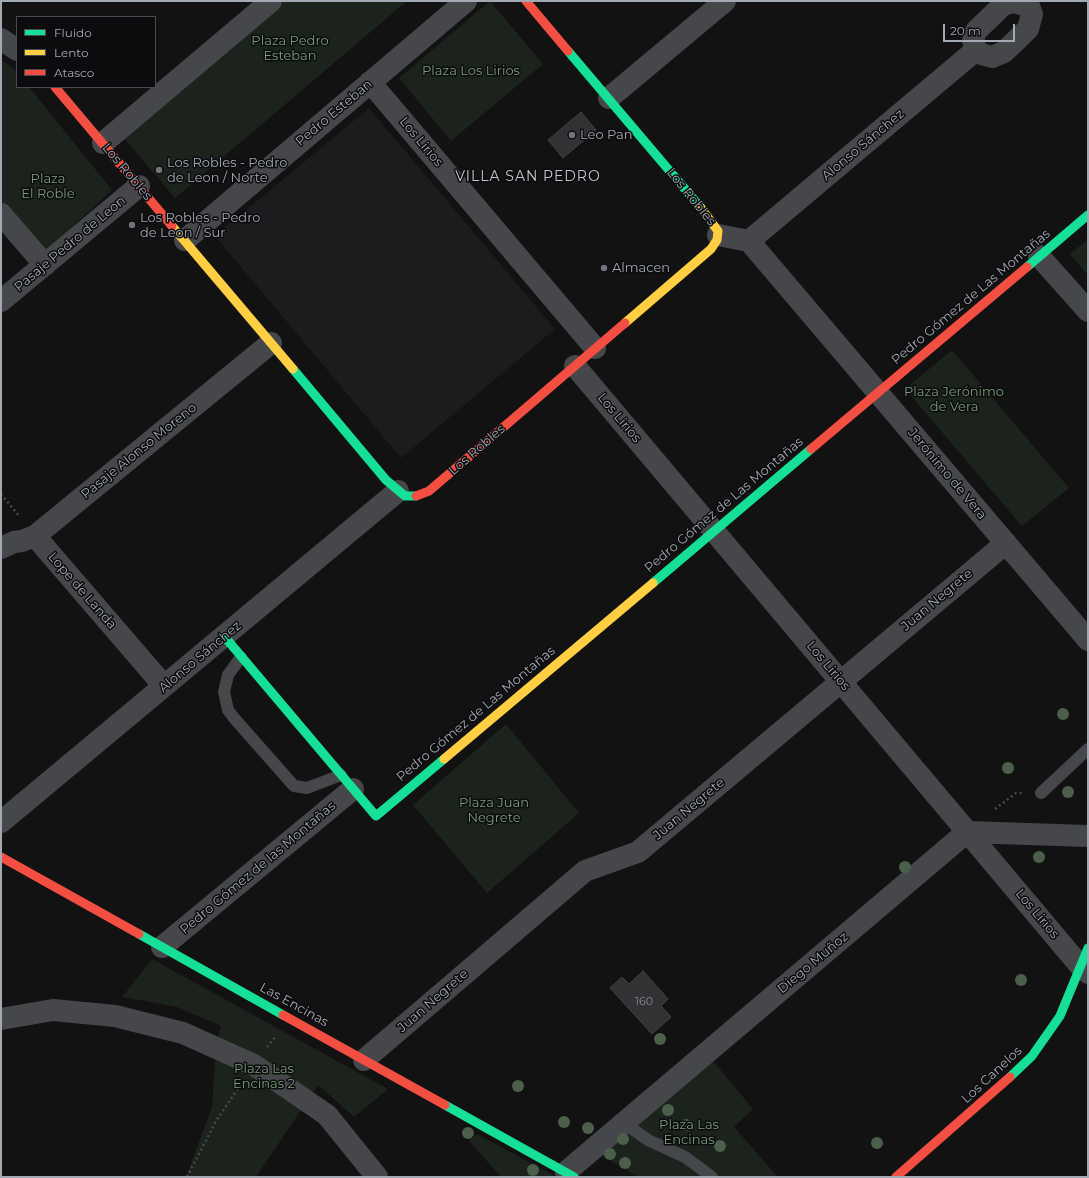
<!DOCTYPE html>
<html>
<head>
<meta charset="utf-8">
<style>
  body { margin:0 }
  #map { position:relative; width:1089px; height:1178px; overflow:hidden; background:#121212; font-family:Montserrat,sans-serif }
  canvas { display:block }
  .frame { position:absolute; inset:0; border:2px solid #a3a9b3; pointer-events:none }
  .legend { position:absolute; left:16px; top:16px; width:140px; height:72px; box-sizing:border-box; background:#0c0c0e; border:1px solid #484b50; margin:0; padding:5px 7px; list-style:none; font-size:12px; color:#a3a9b3 }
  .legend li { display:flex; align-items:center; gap:8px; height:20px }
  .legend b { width:20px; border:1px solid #484b50 }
  .scale { position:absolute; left:943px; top:24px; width:72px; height:18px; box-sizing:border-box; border:2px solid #a3a9b3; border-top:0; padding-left:5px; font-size:12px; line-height:14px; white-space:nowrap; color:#a3a9b3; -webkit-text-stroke:3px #0c0c0e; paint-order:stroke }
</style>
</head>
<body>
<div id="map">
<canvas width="1089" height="1178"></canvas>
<div class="frame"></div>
<ul class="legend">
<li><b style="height:5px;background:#16e098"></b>Fluido</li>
<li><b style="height:5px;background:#ffcf43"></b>Lento</li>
<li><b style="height:5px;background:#f24e42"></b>Atasco</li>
</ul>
<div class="scale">20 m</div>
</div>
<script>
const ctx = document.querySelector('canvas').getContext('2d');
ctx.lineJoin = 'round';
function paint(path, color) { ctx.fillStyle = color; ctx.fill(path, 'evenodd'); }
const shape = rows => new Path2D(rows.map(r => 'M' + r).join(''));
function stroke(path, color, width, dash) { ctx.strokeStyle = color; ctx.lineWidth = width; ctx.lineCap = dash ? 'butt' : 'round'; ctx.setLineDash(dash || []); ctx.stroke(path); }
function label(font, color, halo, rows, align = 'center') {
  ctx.font = font + ' Montserrat,sans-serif'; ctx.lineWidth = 3; ctx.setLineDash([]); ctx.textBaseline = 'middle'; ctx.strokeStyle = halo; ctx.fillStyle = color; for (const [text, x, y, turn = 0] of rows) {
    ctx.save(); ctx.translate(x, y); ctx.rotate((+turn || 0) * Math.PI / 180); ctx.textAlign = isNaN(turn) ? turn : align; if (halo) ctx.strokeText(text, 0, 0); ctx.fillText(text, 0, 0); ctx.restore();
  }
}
paint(shape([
  [369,108,555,329,401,458,215,236]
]), '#1c1c1e');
paint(shape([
  [284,1,407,1,175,198,124,138],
  [490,1,543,64,451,141,399,78],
  [1,60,13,68,17,73,17,87,29,87,112,190,41,256,1,209],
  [1088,239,1088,275,1070,254],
  [952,350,1069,488,1022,526,905,389],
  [506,724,579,813,487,893,413,805],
  [152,959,388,1089,354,1117,318,1085,256,1177,186,1177,212,1107,216,1044,221,1026,177,1007,122,997],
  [709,1056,753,1109,734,1127,778,1177,638,1177,598,1153],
  [477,1134,557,1177,501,1177,469,1141]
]), '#1c221c');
const building = shape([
  [581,112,596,130,563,158,548,140,581,112],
  [643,971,668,999,661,1006,671,1017,652,1034,610,988,622,977,629,984,643,971]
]);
paint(building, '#323235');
stroke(building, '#414246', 1);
stroke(shape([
  [1,494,20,517],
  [995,809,1016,793,1023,793],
  [267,1047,275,1037],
  [187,1177,216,1121,241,1084]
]), '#48494c', 2.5, [2, 3]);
stroke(shape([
  [241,657,228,675,224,692,228,710,234,718,294,786,307,788,341,775],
  [1041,793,1088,749],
  [624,1123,648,1140,685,1157,712,1177]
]), '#46474b', 12);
stroke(shape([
  [1013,2,1029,6,1032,14,1028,29,1004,52,992,57,981,54,976,50,973,40,976,31,1003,5,1013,2],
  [1,39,17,50],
  [370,82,595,348],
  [609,98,725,1],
  [103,143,271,1],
  [1,214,45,265],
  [718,235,749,241,1088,640],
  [185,240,466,1],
  [749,241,976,50],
  [1039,256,1088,311],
  [1,301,139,186],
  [575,366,1081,967,1088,973],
  [35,536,164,686],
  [1,548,14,542,22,541,35,536,271,343],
  [1,822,398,491],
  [162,947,353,789],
  [1,1019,53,1010,115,1016,183,1033,254,1065,327,1115,377,1177],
  [364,1060,585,871,638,852,1006,543],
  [566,1172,967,832,1088,836]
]), '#46474b', 22);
stroke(shape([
  [568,51,701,208],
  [1027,267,1088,215],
  [293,369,386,480,405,496,416,496],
  [653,583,811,449],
  [224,636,376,816,444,759],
  [139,934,283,1015],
  [1010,1077,1032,1056,1060,1016,1088,948],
  [445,1105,574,1177]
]), '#16e098', 9);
stroke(shape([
  [172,226,293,369],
  [625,323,711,249,717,240,718,231,701,208],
  [444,759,653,583]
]), '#ffcf43', 9);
stroke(shape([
  [526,1,568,51],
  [55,87,172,226],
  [811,449,1027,267],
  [416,496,429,491,625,323],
  [1,857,139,934],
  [283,1015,445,1105],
  [896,1177,1010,1077]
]), '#f24e42', 9);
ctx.fillStyle = '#4b5f4b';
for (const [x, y] of [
  [1063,714],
  [1008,768],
  [1068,792],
  [1039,857],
  [905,867],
  [1021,980],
  [660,1039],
  [518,1086],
  [668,1110],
  [564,1122],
  [686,1125],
  [588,1128],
  [468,1133],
  [623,1139],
  [877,1143],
  [720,1146],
  [610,1154],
  [625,1163],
  [533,1170]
]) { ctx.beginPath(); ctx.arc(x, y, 6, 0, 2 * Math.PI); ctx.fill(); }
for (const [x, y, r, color] of [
  [572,135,4,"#70747b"],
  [159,170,4,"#70747b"],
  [132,225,4,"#70747b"],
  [604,268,4,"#70747b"]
]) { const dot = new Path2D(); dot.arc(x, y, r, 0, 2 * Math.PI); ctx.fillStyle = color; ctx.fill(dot); stroke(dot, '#0c0c0e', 1.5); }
label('11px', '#878b94', null, [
  ["160",644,1002]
]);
label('13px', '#7a9e7a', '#0c0c0e', [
  ["Plaza Pedro",290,41],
  ["Esteban",290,56],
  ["Plaza Los Lirios",471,71],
  ["Plaza",48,179],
  ["El Roble",48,194],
  ["Plaza Jerónimo",954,392],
  ["de Vera",954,407],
  ["Plaza Juan",494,803],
  ["Negrete",494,818],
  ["Plaza Las",264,1069],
  ["Encinas 2",264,1084],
  ["Plaza Las",689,1125],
  ["Encinas",689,1140]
]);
label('13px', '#a3a9b3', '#0c0c0e', [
  ["Pedro Esteban",334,113,-40],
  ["Los Lirios",421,142,50],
  ["Alonso Sánchez",863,145,-40],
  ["Los Robles",127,172,50],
  ["Los Robles",691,197,51],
  ["Pasaje Pedro de Leon",70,244,-40],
  ["Pedro Gómez de Las Montañas",971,297,-40],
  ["Los Lirios",619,418,50],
  ["Los Robles",477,450,-41],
  ["Pasaje Alonso Moreno",139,451,-39],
  ["Jerónimo de Vera",947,474,50],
  ["Pedro Gómez de Las Montañas",724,505,-40],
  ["Lope de Landa",82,591,49],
  ["Juan Negrete",937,600,-40],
  ["Alonso Sánchez",200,657,-40],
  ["Los Lirios",828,666,50],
  ["Pedro Gómez de Las Montañas",476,714,-40],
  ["Juan Negrete",689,809,-40],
  ["Pedro Gómez de las Montañas",258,868,-40],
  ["Los Lirios",1037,914,50],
  ["Diego Muñoz",813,963,-40],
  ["Juan Negrete",433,1001,-41],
  ["Las Encinas",294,1005,29],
  ["Los Canelos",992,1075,-43]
]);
label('13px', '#a3a9b3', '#0c0c0e', [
  ["Leo Pan",580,135],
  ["Los Robles - Pedro",167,163],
  ["de Leon / Norte",167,178],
  ["Los Robles - Pedro",140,218],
  ["de Leon / Sur",140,233],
  ["Almacen",612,268]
], 'left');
ctx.letterSpacing = '1px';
label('14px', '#c4c7cf', '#0c0c0e', [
  ["VILLA SAN PEDRO",528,177]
]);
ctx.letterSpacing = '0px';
</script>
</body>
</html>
